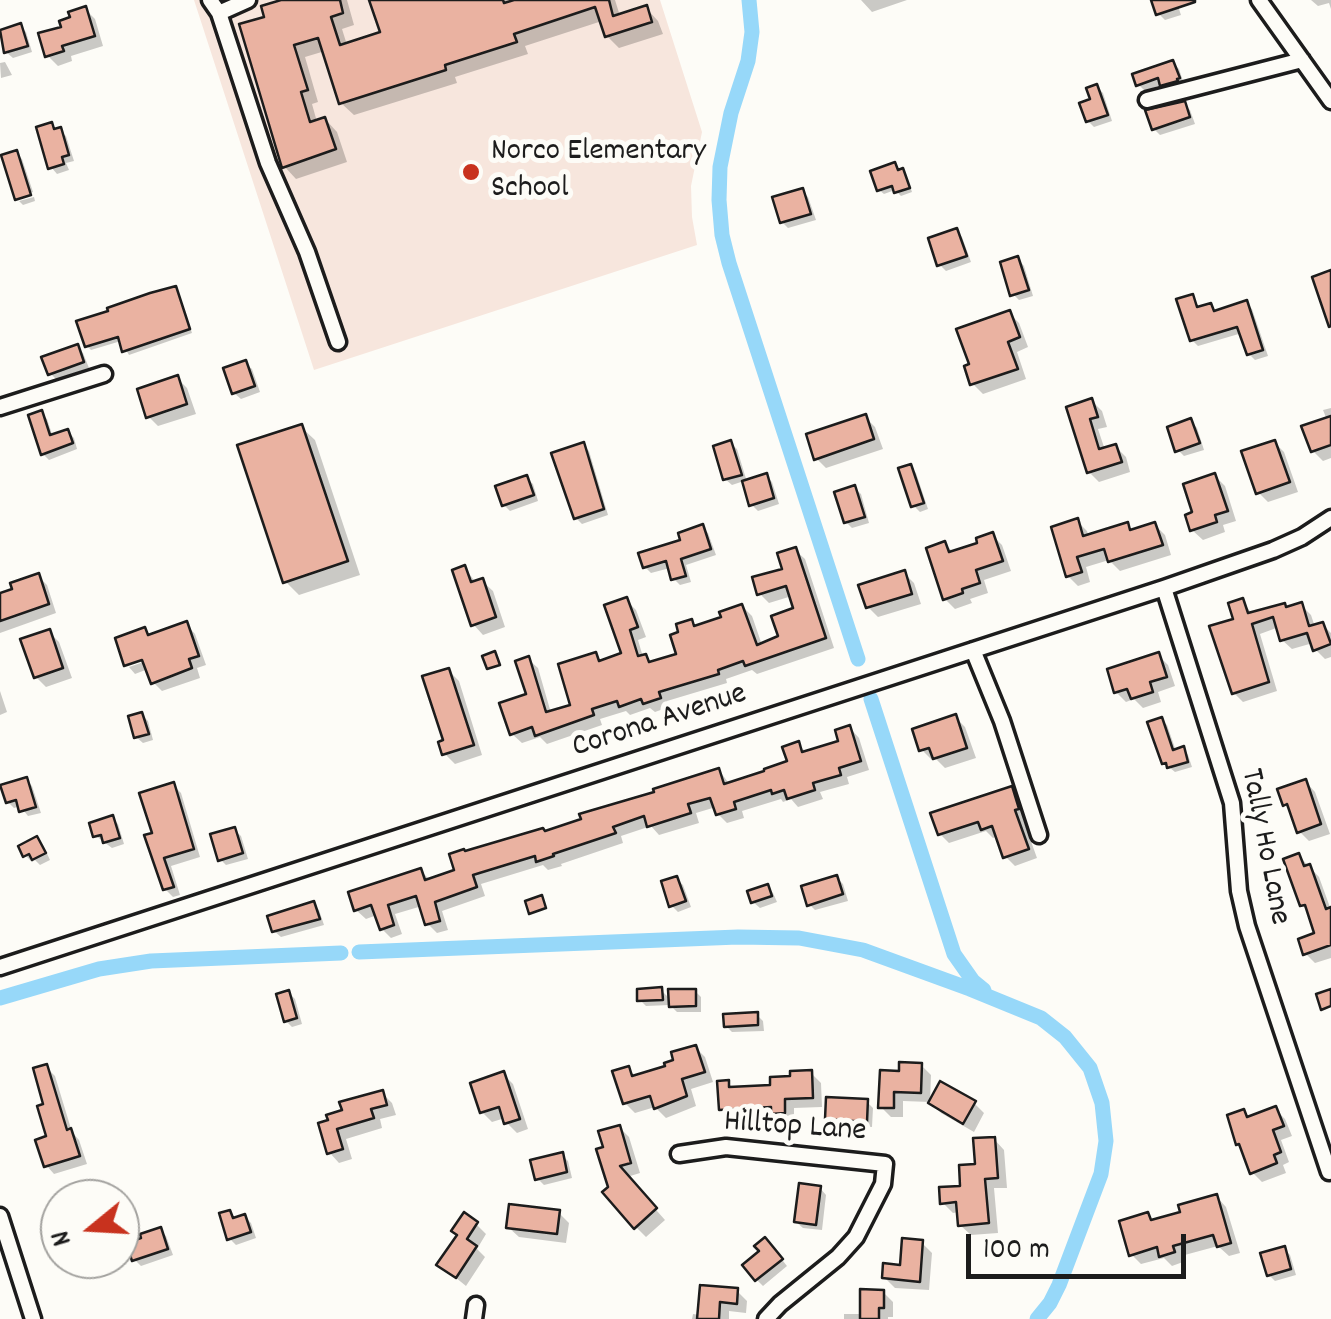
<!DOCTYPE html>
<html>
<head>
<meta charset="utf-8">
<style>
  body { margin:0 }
  #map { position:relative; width:1331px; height:1319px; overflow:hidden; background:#fdfcf7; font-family:Dekko,sans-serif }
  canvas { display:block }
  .north { position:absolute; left:40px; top:1179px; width:100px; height:100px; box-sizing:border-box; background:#fdfcf7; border:2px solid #a3a29f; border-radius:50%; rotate:252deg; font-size:28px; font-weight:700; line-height:40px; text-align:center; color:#1c1c1c }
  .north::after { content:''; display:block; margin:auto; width:35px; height:45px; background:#c8321e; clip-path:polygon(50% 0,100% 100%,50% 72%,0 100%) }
  .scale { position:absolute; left:966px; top:1234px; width:220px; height:45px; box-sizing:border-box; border:5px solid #1c1c1c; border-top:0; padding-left:12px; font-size:30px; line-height:35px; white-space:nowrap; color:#1c1c1c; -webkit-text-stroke:8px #fdfcf7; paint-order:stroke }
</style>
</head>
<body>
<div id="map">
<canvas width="1331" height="1319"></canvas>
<div class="north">N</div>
<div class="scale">100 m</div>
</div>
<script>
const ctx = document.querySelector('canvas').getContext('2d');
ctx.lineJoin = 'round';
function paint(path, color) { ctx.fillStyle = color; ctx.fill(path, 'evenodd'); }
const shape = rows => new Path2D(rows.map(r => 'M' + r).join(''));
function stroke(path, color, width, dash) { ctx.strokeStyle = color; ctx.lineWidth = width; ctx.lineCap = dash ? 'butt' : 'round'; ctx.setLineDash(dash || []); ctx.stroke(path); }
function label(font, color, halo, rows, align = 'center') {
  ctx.font = font + ' Dekko,sans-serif'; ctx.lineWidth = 10; ctx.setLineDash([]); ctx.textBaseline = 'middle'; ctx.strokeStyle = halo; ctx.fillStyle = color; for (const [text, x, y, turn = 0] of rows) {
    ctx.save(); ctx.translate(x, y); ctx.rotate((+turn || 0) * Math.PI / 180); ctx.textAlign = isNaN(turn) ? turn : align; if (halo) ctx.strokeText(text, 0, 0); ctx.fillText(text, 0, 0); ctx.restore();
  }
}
paint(shape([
  [194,0,660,0,702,132,691,186,692,217,697,245,314,370]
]), '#f7e6dd');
paint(shape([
  [289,0,347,0,354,25,342,29,347,45,384,34,372,0,615,0,620,16,646,8,658,21,663,34,619,48,607,36,602,21,525,46,528,54,455,77,457,83,354,115,341,103,325,51,305,57,318,102,312,104,317,122,325,119,337,132,347,162,296,179,284,166,267,18],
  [861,0,907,0,872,12],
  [1153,0,1176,0,1181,15,1165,20,1159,14],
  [1311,0,1331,0,1331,9,1329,3,1318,6],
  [85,9,95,19,103,46,71,56,72,61,58,66,48,56,64,28],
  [20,26,26,32,32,52,13,58,6,52,0,33],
  [5,62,12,75,1,78,0,63],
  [1172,62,1179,69,1184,84,1169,91,1163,84,1145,91,1138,84],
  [1097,87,1103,93,1112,121,1094,127,1088,121],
  [1184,104,1190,110,1195,124,1160,135,1154,129],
  [51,125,66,136,74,161,66,163,69,170,57,174,51,167],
  [16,153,22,159,33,192,17,197],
  [894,165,899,172,902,171,906,175,912,192,901,196,895,190,884,194,879,190],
  [802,191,808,197,816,220,788,228,782,222],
  [34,197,35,201,23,205,19,201],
  [956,231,962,237,971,262,946,271,939,264],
  [1018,259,1024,266,1033,296,1019,300,1013,294],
  [175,289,179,293,192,333,129,355,121,341,91,350,87,346],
  [1192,297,1201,309,1210,306,1217,313,1246,303,1252,309,1268,356,1255,360,1249,354,1242,333,1198,346,1192,340],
  [1009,313,1019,323,1028,347,1017,352,1026,379,983,394,973,384,972,366],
  [77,347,83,353,89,368,56,379,50,373],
  [245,363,252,369,260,392,241,399,234,393],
  [177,378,187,388,196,414,158,426,148,416],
  [1092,401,1102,411,1107,427,1098,429,1105,450,1116,447,1126,457,1130,472,1099,482,1089,472,1070,408],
  [1331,408,1331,458,1323,461,1313,451,1327,420,1323,410],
  [41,413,47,419,53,437,68,432,74,438,77,449,49,460,43,454],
  [865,417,875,427,883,449,826,468,816,458],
  [1191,421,1197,428,1204,450,1184,456,1178,450],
  [301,427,315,440,360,575,299,595,285,581],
  [1274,442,1284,452,1298,492,1268,502,1258,492],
  [730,443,737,449,747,482,766,476,772,482,779,504,758,511,752,505,744,481,732,485,725,479],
  [583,445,589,451,608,515,582,524,576,518],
  [910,466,916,473,928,509,920,512,913,505],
  [1215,476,1225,486,1236,521,1223,525,1225,532,1203,540,1192,530,1196,514],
  [526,478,533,484,538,501,510,511,504,505],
  [854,488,861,494,869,523,852,528,846,522],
  [1077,521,1087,531,1089,537,1127,525,1133,532,1155,525,1165,535,1171,555,1120,571,1109,560,1086,567,1090,582,1078,586,1068,576],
  [702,527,708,533,716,555,686,565,691,582,680,585,674,579,670,568,651,573,645,567],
  [992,535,1002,545,1011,571,984,580,988,593,970,599,972,603,955,609,945,599,945,544,954,553,980,545],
  [795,550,805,559,834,648,757,674,752,670,726,679,727,683,667,701,669,707,655,712,650,708,630,715,626,711,600,719,602,725,547,744,540,737,522,743,512,734,530,695,528,659,538,668,551,713,574,706,595,655,603,662,624,655,626,600,636,610,646,637,638,640,643,657,653,664,679,655,691,622,697,628,724,618,742,606,752,616,762,645,782,638,797,610,792,596,769,603,759,593,785,570],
  [465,568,476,583,482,581,493,591,505,627,483,635,473,624],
  [904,573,914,583,921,604,878,617,868,607],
  [38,576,47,585,56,613,0,633,0,595],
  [1242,601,1253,615,1301,605,1311,615,1315,627,1322,624,1331,633,1331,657,1325,659,1315,649,1313,643,1292,649,1282,640,1279,627,1260,634,1277,691,1243,702,1234,693,1236,620],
  [186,624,195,634,206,665,197,668,200,678,162,691,153,682,148,669,135,674,129,667,155,658,128,662,128,666,126,665,145,630,151,637],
  [49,632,59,642,72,678,46,687,36,677],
  [1158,655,1168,665,1175,686,1158,692,1161,702,1143,708,1134,699,1126,702,1116,692],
  [449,671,459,681,482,755,455,764,445,754],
  [0,691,7,712,0,715],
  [142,715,148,721,153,740,143,743,136,737],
  [955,717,965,727,976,758,945,768,936,759,932,760,922,750],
  [1161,720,1167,725,1176,751,1183,749,1188,755,1192,767,1175,772,1164,763],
  [850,728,859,738,869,770,847,777,849,784,820,792,823,799,798,807,791,799,783,802,781,799,742,811,744,818,727,823,718,814,716,807,696,813,699,823,659,835,651,826,621,836,623,843,561,864,562,866,548,870,543,865,481,884,485,896,442,911,448,930,437,933,428,924,422,906,395,914,402,934,391,938,382,929,377,915,366,919,356,910,420,870,431,881,546,834,719,770,730,785,790,763,798,744,807,753,842,743],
  [26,780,32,786,41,813,28,816,20,806,14,808,8,802],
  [1305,781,1315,792,1330,834,1309,841,1299,831,1292,811,1285,804],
  [173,785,181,793,200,857,171,866,180,895,173,897,165,889,155,835],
  [1011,789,1021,798,1027,818,1023,819,1037,858,1015,866,1005,856,998,836,993,838,986,831,949,843,940,834],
  [112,818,118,824,124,844,112,848,96,836],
  [234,830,241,836,248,859,226,865,220,859],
  [37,839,43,845,50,860,40,865,35,860,32,862,26,856],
  [1299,856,1319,877,1331,910,1331,958,1315,963,1305,953,1318,935,1311,914,1302,905],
  [837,878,843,884,848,901,815,910,809,904],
  [676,879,683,885,691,907,678,912,672,906],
  [767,886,773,893,777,902,760,908,753,902],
  [313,904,319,910,324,925,281,937,274,931],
  [661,990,671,1000,695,991,701,997,701,1012,677,1012,670,1005,646,1006,640,1000],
  [289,993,295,999,302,1024,292,1027,286,1021],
  [757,1015,763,1021,764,1031,732,1032,726,1026],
  [695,1047,705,1057,713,1082,691,1089,696,1106,666,1118,655,1107,635,1113,625,1103,628,1069,637,1077,669,1068],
  [921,1065,931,1075,930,1102,903,1101,903,1117,891,1117,881,1107,901,1073],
  [46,1067,55,1076,72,1132,79,1140,87,1164,54,1174,46,1165,49,1138],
  [811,1073,821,1083,822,1107,794,1108,794,1123,784,1123,778,1116,732,1119,722,1109,728,1083,734,1089,773,1087],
  [503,1074,513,1084,528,1129,517,1133,507,1123,505,1118,492,1122,482,1112],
  [382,1093,392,1103,396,1115,380,1119,382,1128,346,1139,352,1159,339,1163,329,1152,331,1122],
  [867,1102,873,1108,872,1127,834,1125,828,1118],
  [931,1103,974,1103,984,1113,974,1132,941,1113],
  [1275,1109,1285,1119,1292,1136,1281,1140,1289,1162,1283,1165,1286,1173,1262,1182,1252,1172,1244,1150,1238,1144,1244,1112,1250,1118],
  [619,1127,629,1137,640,1173,627,1177,665,1220,646,1237,636,1227,611,1188,606,1148],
  [994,1139,1004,1150,1007,1188,994,1188,998,1233,971,1235,960,1225,959,1212,953,1213,943,1203,963,1188],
  [562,1155,568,1161,572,1178,544,1185,537,1178],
  [820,1188,826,1195,822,1230,803,1228,796,1222],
  [1216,1196,1226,1207,1240,1253,1229,1256,1218,1246,1181,1256,1183,1262,1172,1266,1164,1258,1141,1264,1131,1254,1148,1215,1154,1222,1183,1213],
  [229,1212,236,1219,244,1216,251,1223,256,1238,236,1245,229,1238],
  [559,1213,569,1223,566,1243,519,1237,508,1227],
  [476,1224,486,1234,477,1249,485,1257,466,1286,440,1265],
  [160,1230,166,1236,173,1255,141,1266,135,1260],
  [922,1243,932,1253,929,1290,895,1288,885,1278,902,1267],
  [771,1246,787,1266,763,1286,757,1280],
  [1284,1249,1290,1255,1296,1275,1275,1281,1269,1275],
  [737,1291,747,1301,746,1313,729,1311,729,1319,692,1319,693,1314,700,1315],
  [883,1292,893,1302,893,1317,888,1317,888,1319,844,1319,844,1314,862,1314]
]), '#0003');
stroke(shape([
  [749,0,752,32,748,61,731,113,720,167,719,200,722,235,729,263,858,659],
  [871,699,954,954,973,981,984,990],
  [359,952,738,937,799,938,863,950,970,989,1041,1018,1065,1037,1090,1068,1102,1103,1106,1141,1101,1174,1059,1285,1050,1303,1037,1319],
  [0,998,99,969,151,961,341,953]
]), '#97d8f9', 15);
const building = shape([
  [281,0,340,0,343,13,331,17,340,45,380,32,369,0,503,0,504,3,514,0,609,0,613,16,647,5,652,22,605,37,595,7,514,34,517,42,445,65,446,70,339,104,318,38,294,45,308,90,301,92,310,122,325,117,336,149,282,168,239,24,264,17,261,6,281,0],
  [1151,0,1195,0,1195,2,1156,15,1151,0],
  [86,6,95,36,62,46,64,51,45,57,38,33,61,27,59,21,70,17,68,12,86,6],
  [21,23,28,46,4,53,0,30,21,23],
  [1173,60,1180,78,1177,79,1178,81,1160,86,1158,78,1136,86,1132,74,1173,60],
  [1097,84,1108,115,1086,122,1079,103,1090,99,1086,88,1097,84],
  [1185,101,1190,117,1152,130,1145,110,1185,101],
  [52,122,54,129,61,127,69,155,62,157,64,164,48,169,36,127,52,122],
  [17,150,31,195,15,200,1,155,17,150],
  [895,162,898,170,903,168,910,188,894,193,892,186,877,191,870,171,895,162],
  [803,188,811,214,780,223,772,197,803,188],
  [957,228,967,256,937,266,928,238,957,228],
  [1018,256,1029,290,1010,296,1000,262,1018,256],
  [1331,270,1331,326,1329,327,1312,277,1331,270],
  [176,286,190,329,122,352,118,337,85,347,76,321,108,311,107,308,150,293,176,286],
  [1193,294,1197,307,1211,303,1214,311,1247,300,1263,350,1247,355,1237,327,1190,341,1176,299,1193,294],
  [1010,310,1020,337,1008,342,1018,369,970,385,964,366,969,364,956,329,1010,310],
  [78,344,84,362,48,375,41,357,78,344],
  [246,360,255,386,232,394,223,368,246,360],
  [178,375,187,404,146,418,137,389,178,375],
  [1092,398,1098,417,1090,419,1099,449,1116,444,1122,462,1087,473,1066,407,1092,398],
  [42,410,50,435,68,429,73,443,41,455,28,415,42,410],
  [866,414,874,439,814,460,806,434,866,414],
  [1331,416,1331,445,1311,452,1301,426,1331,416],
  [1191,418,1200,443,1175,452,1167,427,1191,418],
  [302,424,348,561,283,583,237,445,302,424],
  [731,440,742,475,723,480,713,446,731,440],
  [1275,440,1290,482,1256,494,1241,451,1275,440],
  [584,442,604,509,574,519,551,453,584,442],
  [911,464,924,503,911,507,898,468,911,464],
  [767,473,774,498,749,506,742,481,767,473],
  [1215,473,1228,511,1215,515,1217,522,1190,531,1185,515,1192,512,1183,484,1215,473],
  [527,475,534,495,502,506,495,486,527,475],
  [855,485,865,517,844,523,834,492,855,485],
  [1078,518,1083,536,1128,522,1130,530,1155,522,1163,545,1108,562,1104,549,1077,557,1082,572,1066,577,1051,527,1078,518],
  [703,524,711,549,681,559,686,576,671,580,666,561,643,568,638,553,680,540,678,533,703,524],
  [993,532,1003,561,976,570,980,583,962,589,963,593,943,600,926,548,945,541,949,552,977,543,976,538,993,532],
  [796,547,826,638,745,666,743,661,718,670,719,674,659,692,661,698,643,704,641,699,619,707,617,701,592,709,594,715,535,736,532,727,510,735,499,703,526,694,515,661,529,656,546,712,570,705,558,664,596,652,599,661,621,653,604,605,627,597,638,627,630,630,638,656,646,654,649,662,676,654,670,635,678,632,676,624,692,619,694,626,721,617,719,612,742,604,757,645,778,636,771,616,793,608,786,586,757,595,752,577,782,569,777,553,796,547],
  [465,565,471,582,483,578,496,617,471,626,452,570,465,565],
  [905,570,912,594,866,608,858,585,905,570],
  [39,573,49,604,0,621,0,593,12,589,10,583,39,573],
  [1243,598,1248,613,1285,603,1286,607,1302,602,1309,626,1323,622,1331,644,1313,651,1307,633,1280,641,1273,617,1252,624,1269,682,1232,694,1209,626,1233,619,1228,603,1243,598],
  [187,621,199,656,189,659,192,668,151,684,142,660,124,666,115,638,145,627,148,635,187,621],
  [50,629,63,668,34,678,20,639,50,629],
  [495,651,500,665,487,669,482,656,495,651],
  [1159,652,1167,677,1150,682,1153,692,1131,699,1127,689,1114,693,1107,669,1159,652],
  [449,668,474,745,442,755,438,742,443,740,422,676,449,668],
  [142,712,149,734,134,738,128,716,142,712],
  [956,714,967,748,933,759,929,748,919,751,912,729,956,714],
  [1162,717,1173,750,1184,746,1188,762,1167,768,1166,763,1162,764,1147,722,1162,717],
  [850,725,861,761,839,768,841,775,813,783,815,790,787,799,784,790,772,794,771,790,734,802,736,809,716,815,710,798,688,804,691,813,647,827,644,816,613,827,616,833,553,854,554,856,536,862,535,856,473,875,477,887,435,902,440,921,425,925,416,896,388,905,394,925,380,930,371,905,354,911,348,892,421,868,425,880,454,870,449,854,464,849,465,851,543,828,545,831,581,819,579,814,654,792,653,789,719,768,724,784,764,771,764,769,787,761,782,747,799,741,802,752,838,741,835,730,850,725],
  [27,777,36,807,19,812,16,800,6,803,0,785,27,777],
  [1306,779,1321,824,1297,833,1287,804,1283,806,1277,789,1306,779],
  [174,782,194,849,164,858,174,887,163,890,144,835,152,833,139,793,174,782],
  [1012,786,1019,809,1015,810,1029,849,1003,858,992,826,981,830,978,822,938,835,930,813,1012,786],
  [113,815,120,838,103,843,101,835,93,837,89,823,113,815],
  [235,827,243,853,218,861,210,834,235,827],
  [37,836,46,853,32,860,29,854,23,857,18,846,37,836],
  [1299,853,1304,866,1310,864,1326,909,1331,907,1331,945,1303,955,1298,939,1314,933,1305,905,1300,906,1283,859,1299,853],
  [837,875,843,894,807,906,801,886,837,875],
  [677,876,686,901,669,907,661,881,677,876],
  [768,884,772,896,751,903,747,891,768,884],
  [542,895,546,908,529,914,525,901,542,895],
  [314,901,320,919,272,932,267,916,314,901],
  [662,987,663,1000,637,1001,637,989,662,987],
  [668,989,696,989,696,1006,669,1007,668,989],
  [1331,989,1331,1006,1321,1010,1316,994,1331,989],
  [289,990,297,1018,284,1022,276,994,289,990],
  [758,1012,758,1025,724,1027,723,1014,758,1012],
  [696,1045,705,1072,682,1079,687,1096,654,1109,650,1096,623,1104,612,1071,629,1066,632,1076,665,1066,664,1063,673,1060,671,1052,696,1045],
  [899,1062,922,1063,921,1093,894,1092,894,1108,878,1108,880,1070,899,1071,899,1062],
  [47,1064,67,1130,71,1128,80,1156,44,1167,35,1140,46,1136,37,1106,43,1104,33,1068,47,1064],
  [812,1070,813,1098,785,1099,785,1113,771,1114,771,1107,719,1110,717,1081,729,1080,729,1087,770,1085,770,1077,790,1076,790,1071,812,1070],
  [504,1071,520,1119,504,1124,499,1107,480,1113,470,1083,504,1071],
  [940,1081,976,1101,963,1124,928,1103,940,1081],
  [383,1090,387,1105,371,1109,374,1118,337,1129,343,1149,327,1154,318,1123,328,1120,326,1115,342,1110,339,1102,383,1090],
  [826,1097,868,1099,867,1122,825,1119,826,1097],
  [1276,1106,1284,1126,1273,1130,1281,1152,1274,1155,1277,1163,1250,1174,1239,1144,1236,1145,1227,1115,1244,1109,1247,1117,1276,1106],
  [620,1125,631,1163,620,1166,657,1208,634,1229,602,1192,608,1187,596,1149,603,1147,598,1131,620,1125],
  [995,1137,998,1178,985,1179,989,1223,958,1226,956,1202,940,1204,939,1187,960,1186,959,1165,975,1164,973,1138,995,1137],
  [563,1152,567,1172,535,1180,530,1160,563,1152],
  [799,1183,821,1186,816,1225,794,1222,799,1183],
  [1217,1194,1231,1243,1217,1247,1213,1235,1173,1246,1175,1252,1159,1257,1157,1247,1129,1256,1119,1221,1148,1212,1151,1220,1180,1212,1178,1205,1217,1194],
  [509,1204,560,1210,557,1234,506,1228,509,1204],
  [230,1210,233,1218,245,1214,251,1232,227,1240,219,1213,230,1210],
  [464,1212,478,1222,467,1239,477,1246,456,1278,436,1265,457,1235,451,1231,464,1212],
  [161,1227,168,1249,132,1261,126,1243,141,1238,140,1234,161,1227],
  [765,1237,783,1259,755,1281,742,1265,759,1251,754,1246,765,1237],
  [902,1238,923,1240,920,1282,882,1278,883,1263,900,1265,902,1238],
  [1285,1246,1291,1269,1267,1276,1260,1253,1285,1246],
  [700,1285,738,1288,737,1304,720,1302,719,1319,697,1319,700,1285],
  [860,1289,884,1290,884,1308,879,1308,879,1319,860,1319,860,1289]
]);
paint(building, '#eab2a1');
stroke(building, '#1c1c1c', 2.5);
const minor = shape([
  [210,0,219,13,248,0],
  [1259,0,1331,101],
  [219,13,268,163,307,252,338,342],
  [1147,100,1302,60],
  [0,407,104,374],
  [1164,588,1232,803,1239,891,1247,926,1329,1172],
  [973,650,1002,721,1039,835],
  [0,967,1164,588,1273,550,1302,537,1331,518],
  [679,1154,726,1147,885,1164,883,1184,856,1237,838,1257,780,1304,766,1319],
  [0,1216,33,1319],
  [474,1319,476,1305]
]);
stroke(minor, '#1c1c1c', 21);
stroke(minor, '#fdfcf7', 14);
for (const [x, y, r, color] of [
  [471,172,10,"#c8321e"]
]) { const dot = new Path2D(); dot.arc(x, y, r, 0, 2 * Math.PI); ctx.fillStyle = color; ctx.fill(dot); stroke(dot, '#fdfcf7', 4); }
label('32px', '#1c1c1c', '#fdfcf7', [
  ["Norco Elementary",491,154],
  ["School",491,191]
], 'left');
label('32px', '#1c1c1c', '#fdfcf7', [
  ["Corona Avenue",660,723,-18],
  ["Tally Ho Lane",1263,847,79],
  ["Hilltop Lane",795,1129,4]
]);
</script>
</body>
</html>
